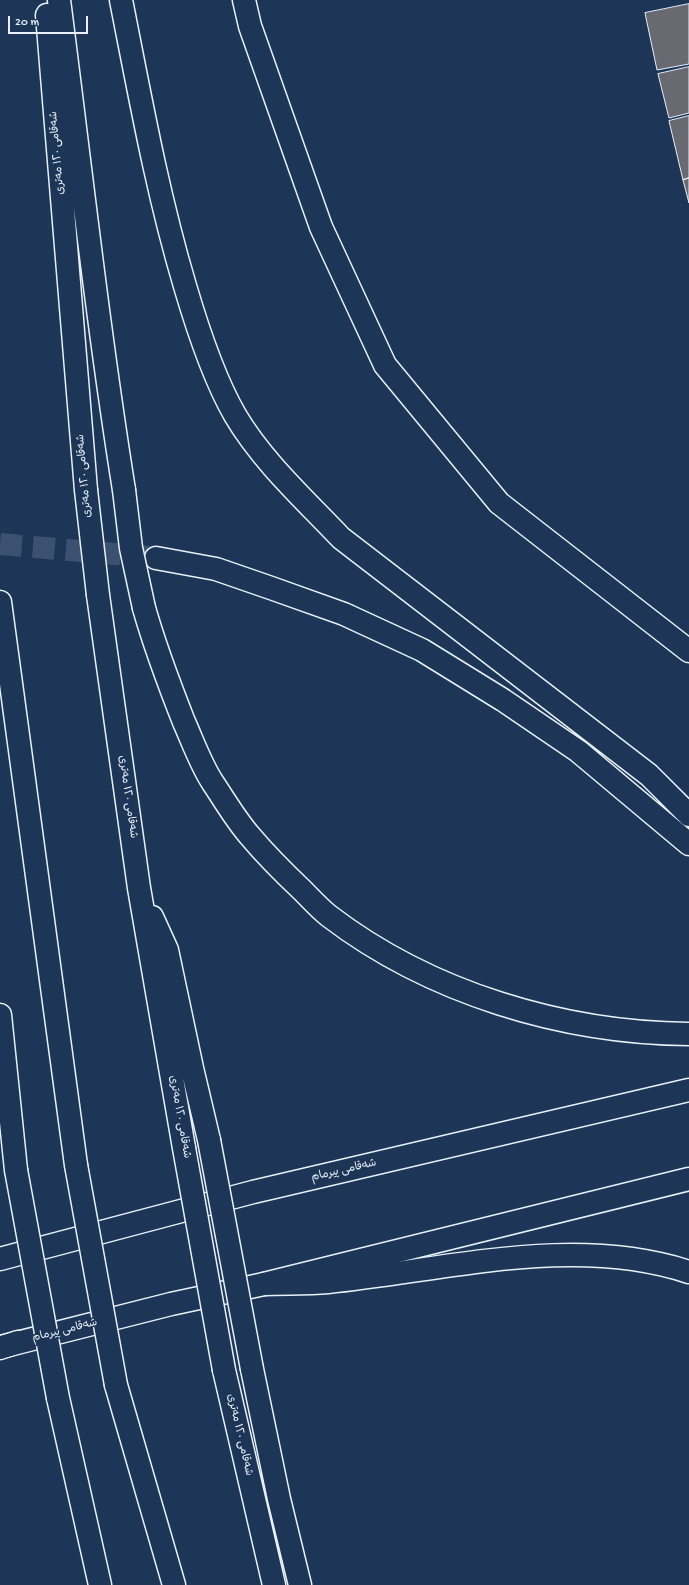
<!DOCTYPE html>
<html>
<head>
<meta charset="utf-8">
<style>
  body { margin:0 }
  #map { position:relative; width:689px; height:1585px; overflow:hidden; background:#1d3557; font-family:"Gochi Hand",sans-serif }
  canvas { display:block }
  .scale { position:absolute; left:8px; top:16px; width:80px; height:18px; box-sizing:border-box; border:2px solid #e8f1f8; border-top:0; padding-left:5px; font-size:12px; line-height:14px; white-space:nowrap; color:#e8f1f8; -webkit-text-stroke:3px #1d3557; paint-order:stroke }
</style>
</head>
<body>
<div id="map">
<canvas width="689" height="1585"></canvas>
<div class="scale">20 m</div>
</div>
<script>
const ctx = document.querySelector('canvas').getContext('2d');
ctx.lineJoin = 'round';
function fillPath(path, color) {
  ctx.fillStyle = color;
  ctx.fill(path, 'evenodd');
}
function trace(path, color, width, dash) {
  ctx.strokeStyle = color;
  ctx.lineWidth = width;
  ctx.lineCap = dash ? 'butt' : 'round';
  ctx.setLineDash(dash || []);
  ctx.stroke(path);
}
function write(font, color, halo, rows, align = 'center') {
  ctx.font = font + ' "Gochi Hand","Playpen Sans Arabic",sans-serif';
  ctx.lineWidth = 3;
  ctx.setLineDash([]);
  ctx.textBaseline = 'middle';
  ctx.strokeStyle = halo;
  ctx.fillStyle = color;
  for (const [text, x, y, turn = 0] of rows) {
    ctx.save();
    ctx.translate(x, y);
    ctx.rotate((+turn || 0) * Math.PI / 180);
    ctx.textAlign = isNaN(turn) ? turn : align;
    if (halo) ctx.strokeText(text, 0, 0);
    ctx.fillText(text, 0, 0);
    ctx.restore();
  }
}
const building = new Path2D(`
  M689 4V64L657 70 645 13Z
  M689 67V113L669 118 658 74Z
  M689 116V178L683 180 669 121Z
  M689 178V203L683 180Z`);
const motorwayTunnel = new Path2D(`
  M0 544 150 557`);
const tertiary = new Path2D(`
  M244 0 250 26 321 227 385 365 499 503 689 651`);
const trunk = new Path2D(`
  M0 1259 253 1192 689 1090
  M1 1347 171 1304 264 1284 689 1179`);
const motorway = new Path2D(`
  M59 0C80 163 98 327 124 490
  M121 0C140 96 157 192 185 286 197 327 213 377 235 415 262 461 304 499 341 538L649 775 689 815
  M47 15 86 490
  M156 558 216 569 271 588 344 614 422 650 503 700 578 751 689 844
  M98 595 139 888 184 1148
  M0 602 76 1165
  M144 608C155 647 169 684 184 722 193 742 201 765 213 783 225 801 236 820 250 836 266 855 284 873 302 890 311 899 320 909 329 916 430 993 563 1033 689 1034
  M152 917 167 950 192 1068 209 1140
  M0 1015 16 1170
  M264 1284C285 1283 307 1284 328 1282 446 1270 573 1234 689 1272
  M0 1348 18 1342
  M252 1369 279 1499 300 1585
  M224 1370 274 1585
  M116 1385 174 1585
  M58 1398 100 1585`);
const motorwayBridge = new Path2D(`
  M86 490 98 595
  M124 490 131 548 144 608
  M209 1140 252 1369
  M184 1148 224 1370
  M76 1165 116 1385
  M16 1170 58 1398`);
const streetNames = [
  ["شەقامی ١٢٠ مەتری",58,153,-95],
  ["شەقامی ١٢٠ مەتری",85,476,-95],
  ["شەقامی ١٢٠ مەتری",127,797,82],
  ["شەقامی ١٢٠ مەتری",179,1117,80],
  ["شەقامی پیرمام",344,1171,-13],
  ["شەقامی پیرمام",65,1331,-14],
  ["شەقامی ١٢٠ مەتری",239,1435,77]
];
fillPath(building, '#696972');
trace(building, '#e8f1f8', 1);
trace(motorwayTunnel, '#3b516f', 22, [22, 11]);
trace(tertiary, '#e8f1f8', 25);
trace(trunk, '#e8f1f8', 25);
trace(motorway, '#e8f1f8', 25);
trace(tertiary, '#1d3557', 22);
trace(trunk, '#1d3557', 22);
trace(motorway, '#1d3557', 22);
trace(motorwayBridge, '#e8f1f8', 25, []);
trace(motorwayBridge, '#1d3557', 22);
write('11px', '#e8f1f8', '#1d3557', streetNames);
</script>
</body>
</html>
